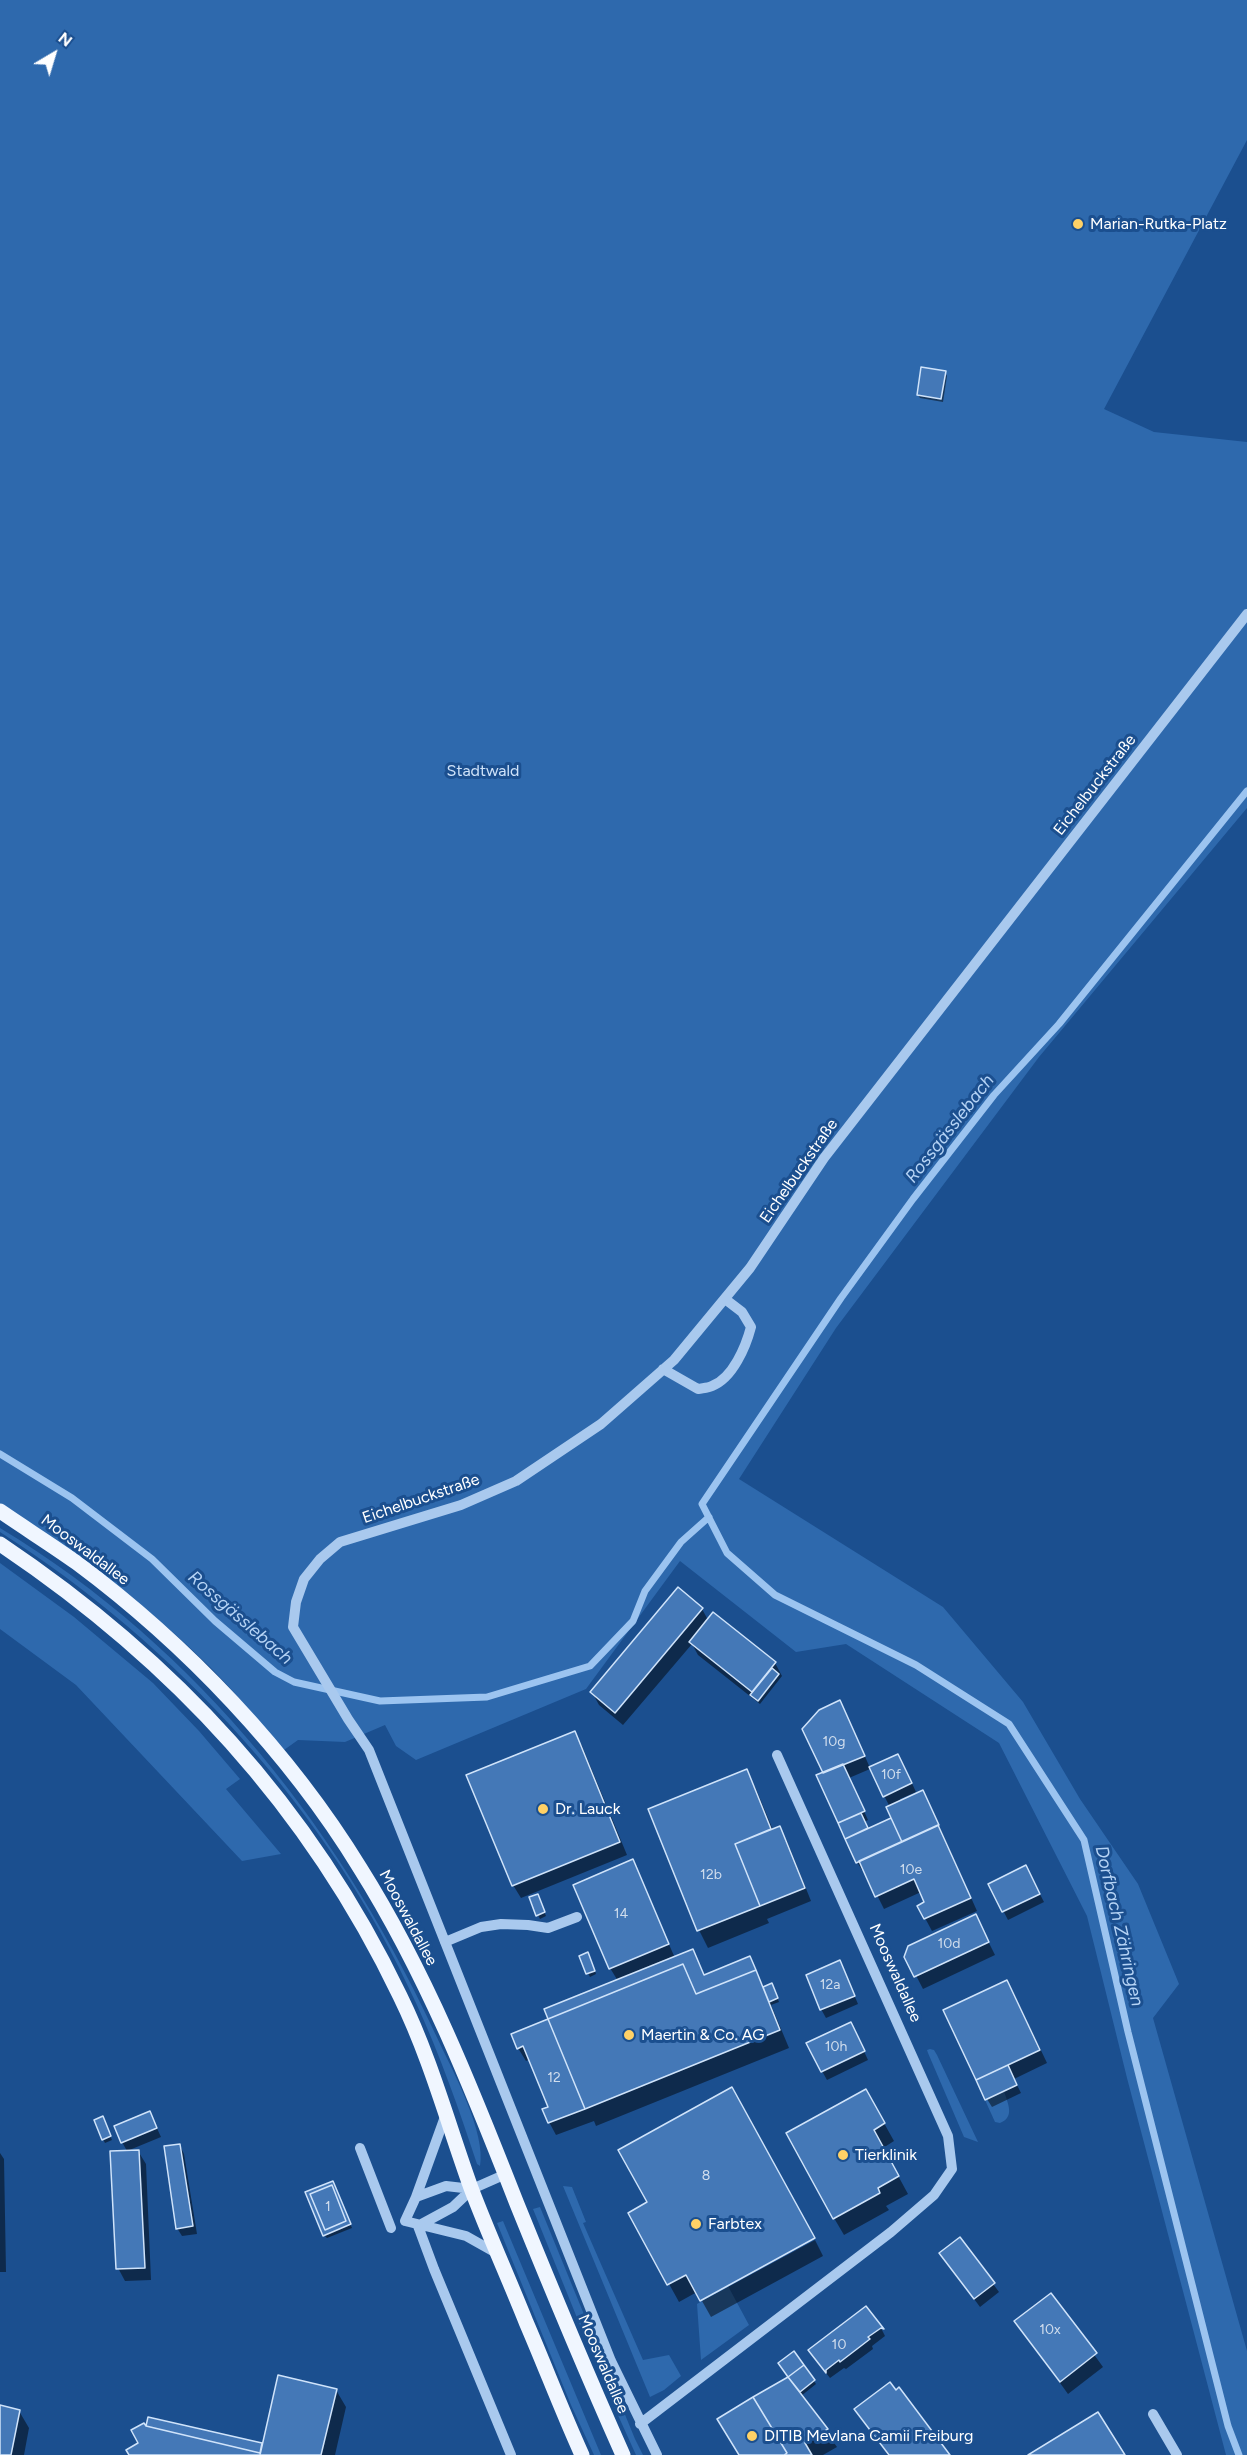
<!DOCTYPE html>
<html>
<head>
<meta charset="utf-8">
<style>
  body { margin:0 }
  #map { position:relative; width:1247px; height:2455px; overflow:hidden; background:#1b4f8f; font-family:Figtree,sans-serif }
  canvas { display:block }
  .north { position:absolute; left:24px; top:24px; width:60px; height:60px; -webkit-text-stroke:4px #1b4f8f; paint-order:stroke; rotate:38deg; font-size:16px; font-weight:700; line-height:24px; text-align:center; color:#fff }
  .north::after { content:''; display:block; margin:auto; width:21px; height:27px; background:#fff; clip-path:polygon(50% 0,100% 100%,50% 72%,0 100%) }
</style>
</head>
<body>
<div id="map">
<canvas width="1247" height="2455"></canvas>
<div class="north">N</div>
</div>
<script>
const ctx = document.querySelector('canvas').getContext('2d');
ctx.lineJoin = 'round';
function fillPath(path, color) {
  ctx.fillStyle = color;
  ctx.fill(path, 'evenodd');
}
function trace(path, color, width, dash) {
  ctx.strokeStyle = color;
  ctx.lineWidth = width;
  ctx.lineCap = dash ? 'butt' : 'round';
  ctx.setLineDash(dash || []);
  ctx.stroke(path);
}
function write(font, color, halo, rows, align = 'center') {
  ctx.font = font + ' Figtree,sans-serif';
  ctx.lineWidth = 6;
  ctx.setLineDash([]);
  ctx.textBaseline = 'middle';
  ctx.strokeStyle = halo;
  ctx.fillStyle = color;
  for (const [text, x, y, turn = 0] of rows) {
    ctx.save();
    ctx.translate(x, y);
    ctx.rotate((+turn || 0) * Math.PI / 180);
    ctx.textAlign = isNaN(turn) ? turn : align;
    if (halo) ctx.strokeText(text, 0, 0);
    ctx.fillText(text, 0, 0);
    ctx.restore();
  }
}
const green = new Path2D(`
  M0 0H1247V140L1104 409 1154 432 1247 442V808L1039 1057 836 1328 739 1479 943 1607 1023 1702 1080 1799 1138 1884 1179 1984 1153 2018 1247 2351V2455H1226L1127 2078 1087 1916 999 1743 846 1644 796 1652 680 1561 586 1689 416 1760 396 1746 385 1725 345 1742 298 1740 284 1750C259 1722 236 1693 210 1667 147 1605 75 1551 0 1504Z
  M0 1528C201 1649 345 1835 441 2046 455 2075 486 2134 480 2166L477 2164C459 2109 440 2055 416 2003 330 1812 176 1644 0 1532Z
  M0 1563 74 1617 153 1683 199 1731 240 1779 226 1789 281 1854 242 1861 76 1685 0 1629Z
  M930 2049 934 2050 937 2055 978 2142 964 2137 928 2053 927 2050Z
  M1004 2091C1008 2104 1015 2117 1000 2123L995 2122 985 2100Z
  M563 2186 572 2187 586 2222 583 2223 643 2360 669 2355 681 2376 664 2390 650 2397Z
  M540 2207 635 2439 643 2455H636L603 2382 533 2209Z
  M503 2221 601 2455H594L571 2405 497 2223Z
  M728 2286 749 2325 701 2360 697 2304Z`);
const shadow = new Path2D(`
  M945 372 947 376 943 402 920 398 918 395Z
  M678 1589 702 1609 708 1620 775 1663 782 1676 760 1704 698 1655 692 1644 623 1725 599 1705 592 1692Z
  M847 1715 870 1768 903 1764 916 1792 900 1799 901 1802 928 1801 977 1911 932 1931 925 1918 926 1903 921 1892 884 1909 864 1869 862 1870 857 1862 818 1776 825 1773ZM870 1769 890 1807 893 1819 868 1830 864 1822 868 1820 849 1778Z
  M574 1733 582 1746 627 1855 521 1898 513 1885 468 1776Z
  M746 1771 756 1789 773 1830 779 1828 787 1841 811 1901 767 1919 769 1923 708 1948 699 1930Z
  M632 1861 675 1958 706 1982 757 1975 764 1988 774 1989 779 2002 771 2005 789 2048 596 2126 594 2121 556 2135 549 2122 550 2108 530 2059 526 2061 518 2048 550 2019 618 1981 610 1968Z
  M1030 1875 1044 1902 1008 1920 990 1885Z
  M539 1899 546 1916 540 1919 538 1915Z
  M982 1929 995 1955 923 1989 906 1956Z
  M590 1957 596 1974 590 1977 588 1973Z
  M840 1962 858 2004 826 2018 821 2009Z
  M1014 1994 1047 2063 1014 2079 1021 2093 992 2107 987 2099Z
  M855 2032 868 2060 827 2080 822 2071Z
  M866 2091 894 2141 883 2148 908 2194 886 2206 889 2210 844 2235 834 2218Z
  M150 2113 161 2137 127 2151 122 2142Z
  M104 2122 112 2140 105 2143 103 2139Z
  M180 2146 184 2154 197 2234 182 2236 177 2228Z
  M138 2151 146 2164 151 2280 125 2281 118 2268Z
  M0 2153 4 2159 6 2272H0Z
  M330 2178 352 2228 327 2238 324 2235 332 2183Z
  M649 2203 697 2292 679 2302 630 2213Z
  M960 2239 999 2292 980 2307 941 2254Z
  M815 2240 823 2256 711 2317 702 2301Z
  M1051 2295 1103 2367 1068 2394 1016 2322Z
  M881 2328 885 2336 872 2346 873 2349 846 2369 844 2368 830 2378 815 2359Z
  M794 2353 816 2384 801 2396 837 2447 823 2455H740L719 2419 790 2377Z
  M336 2390 346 2407 335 2455H131L140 2443 145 2428 262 2445 263 2447Z
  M0 2407 19 2411 29 2428 24 2455H0Z
  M856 2410 948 2455H888Z`);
const stream = new Path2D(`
  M0 1454 72 1498 152 1559 215 1621 275 1672 294 1682 380 1701 487 1697 590 1666 633 1621 645 1591 681 1542 709 1517
  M1239 2455 1228 2426 1128 2032 1084 1840 1009 1724 916 1665 775 1595 727 1553 702 1504 841 1298 913 1199 994 1095 1059 1024 1247 791`);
const building = new Path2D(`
  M921 367 946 371 941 399 917 395Z
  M678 1587 703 1608 615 1713 590 1692Z
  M713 1612 776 1662 752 1692 689 1642Z
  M772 1668 779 1674 758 1701 750 1695Z
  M840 1700 865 1756 823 1773 802 1729 819 1710Z
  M575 1731 620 1842 512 1886 466 1775Z
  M898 1754 912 1783 883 1797 869 1767Z
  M843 1764 865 1811 838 1823 816 1775Z
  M747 1769 771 1829 735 1844 760 1906 697 1931 648 1809Z
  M923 1790 939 1825 902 1842 886 1807Z
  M861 1813 868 1828 845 1839 838 1823Z
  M891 1818 902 1842 856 1863 845 1839Z
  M938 1825 971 1898 924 1919 917 1906 924 1902 914 1879 875 1897 859 1861Z
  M780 1826 805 1888 760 1906 735 1844Z
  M633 1859 669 1944 609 1969 573 1885Z
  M1026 1865 1040 1894 1002 1912 988 1884Z
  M538 1894 545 1912 536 1916 529 1897Z
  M976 1914 989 1942 914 1977 904 1957 908 1946Z
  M693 1949 704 1975 750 1956 756 1970 696 1994 683 1964 548 2019 544 2009Z
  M588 1952 595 1971 586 1974 579 1956Z
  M840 1960 855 1996 820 2010 806 1975Z
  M683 1964 696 1994 756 1970 780 2030 585 2109 548 2019Z
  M1007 1980 1040 2050 976 2080 943 2010Z
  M772 1983 778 1998 769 2002 763 1987Z
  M548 2019 585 2109 548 2123 542 2109 548 2107 523 2046 517 2049 511 2034Z
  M851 2022 865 2051 821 2072 806 2043Z
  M1008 2065 1017 2085 985 2100 976 2080Z
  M732 2087 815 2238 700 2301 686 2275 667 2285 628 2213 647 2202 618 2150Z
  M866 2089 885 2123 874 2130 899 2176 878 2188 880 2193 833 2219 786 2133Z
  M150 2111 157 2128 121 2143 114 2126Z
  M103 2116 111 2136 102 2140 94 2120Z
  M180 2144 193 2226 176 2229 164 2146Z
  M139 2150 145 2268 116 2269 110 2151Z
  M333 2181 351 2224 323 2236 305 2192ZM332 2185 346 2221 325 2230 310 2194Z
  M332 2185 346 2221 325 2230 310 2194Z
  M960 2237 995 2283 974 2299 939 2253Z
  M1051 2293 1097 2353 1060 2382 1014 2321Z
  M866 2306 884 2329 881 2328 868 2337 870 2339 840 2362 839 2360 826 2370V2373L808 2350Z
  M794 2351 804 2365 788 2377 778 2363Z
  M804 2365 815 2380 800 2392 788 2377Z
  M278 2375 337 2389 321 2455H260Z
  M788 2377 828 2429 805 2443 812 2455H784L787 2453 753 2397Z
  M890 2382 896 2390 899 2387 950 2455H889L854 2409Z
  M753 2397 787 2453 784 2455H739L717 2419Z
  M0 2405 20 2410 11 2455H0Z
  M1098 2412 1125 2455H1028Z
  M148 2417 262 2443 260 2453 146 2426Z
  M144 2423 146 2426 260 2453V2455H129L126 2450 138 2443 131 2430Z`);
const minor = new Path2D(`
  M663 1369 698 1389C703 1388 708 1388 712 1386 733 1378 746 1346 751 1327L742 1312 725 1299
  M445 1942 481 1927 501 1924 528 1925 548 1928 577 1917
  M360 2148 391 2228
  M472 2189 446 2186 416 2197 405 2221 466 2236 498 2254
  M416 2197 446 2114
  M418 2226 434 2269 511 2455
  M418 2226 453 2207 472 2189 506 2174
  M1153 2414 1177 2455
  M640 2424 891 2232 934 2195 952 2169 948 2136 777 1755
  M657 2455 611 2361 369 1750 348 1719 293 1627 296 1602 304 1579 320 1559 340 1542 461 1505 516 1481 601 1424 674 1360 750 1268 824 1158 1247 614`);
const major = new Path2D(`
  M0 1511C26 1529 52 1545 77 1563 186 1644 289 1752 360 1868 426 1973 472 2089 517 2204 551 2288 586 2372 623 2455
  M0 1544C173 1660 309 1806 400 1996 430 2057 448 2124 471 2188 488 2233 508 2277 526 2322 545 2366 562 2411 582 2455`);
const markers = [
  [1078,224,6,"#ffd166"],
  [543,1809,6,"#ffd166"],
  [629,2035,6,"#ffd166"],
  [843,2155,6,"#ffd166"],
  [696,2224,6,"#ffd166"],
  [752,2436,6,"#ffd166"]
];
const numberNames = [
  ["10g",834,1742],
  ["10f",891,1775],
  ["10e",911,1870],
  ["12b",711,1875],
  ["14",621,1914],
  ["10d",949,1944],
  ["12a",830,1985],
  ["10h",836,2047],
  ["12",554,2078],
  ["8",706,2176],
  ["1",328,2207],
  ["10x",1050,2330],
  ["10",839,2345]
];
const poiNames = [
  ["Marian-Rutka-Platz",1090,224],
  ["Dr. Lauck",555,1809],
  ["Maertin & Co. AG",641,2035],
  ["Tierklinik",855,2155],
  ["Farbtex",708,2224],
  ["DITIB Mevlana Camii Freiburg",764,2436]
];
const parkNames = [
  ["Stadtwald",483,771]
];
const streetNames = [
  ["Eichelbuckstraße",1095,785,-52],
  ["Eichelbuckstraße",799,1171,-55],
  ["Eichelbuckstraße",421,1499,-19],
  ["Mooswaldallee",85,1550,37],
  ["Mooswaldallee",408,1918,62],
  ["Mooswaldallee",895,1973,66],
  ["Mooswaldallee",603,2364,67]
];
const waterNames = [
  ["Rossgässlebach",950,1129,-52],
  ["Rossgässlebach",240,1618,41],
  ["Dorfbach Zähringen",1119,1926,77]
];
fillPath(green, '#2e69ad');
fillPath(shadow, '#0007');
trace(stream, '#9cc4f0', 7);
fillPath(building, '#4478b7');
trace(building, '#cfe3fa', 1.5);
trace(minor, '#a9c9ee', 10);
trace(major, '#f0f6ff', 15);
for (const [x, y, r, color] of markers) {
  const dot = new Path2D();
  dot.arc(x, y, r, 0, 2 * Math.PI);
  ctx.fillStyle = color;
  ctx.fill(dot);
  trace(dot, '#1b4f8f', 2);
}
write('14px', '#d0dded', null, numberNames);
write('16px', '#fff', '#1b4f8f', poiNames, 'left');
write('16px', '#cfe3fa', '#1b4f8f', parkNames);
write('16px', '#fff', '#1b4f8f', streetNames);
write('italic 18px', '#b5d3f5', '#1b4f8f', waterNames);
</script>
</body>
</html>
